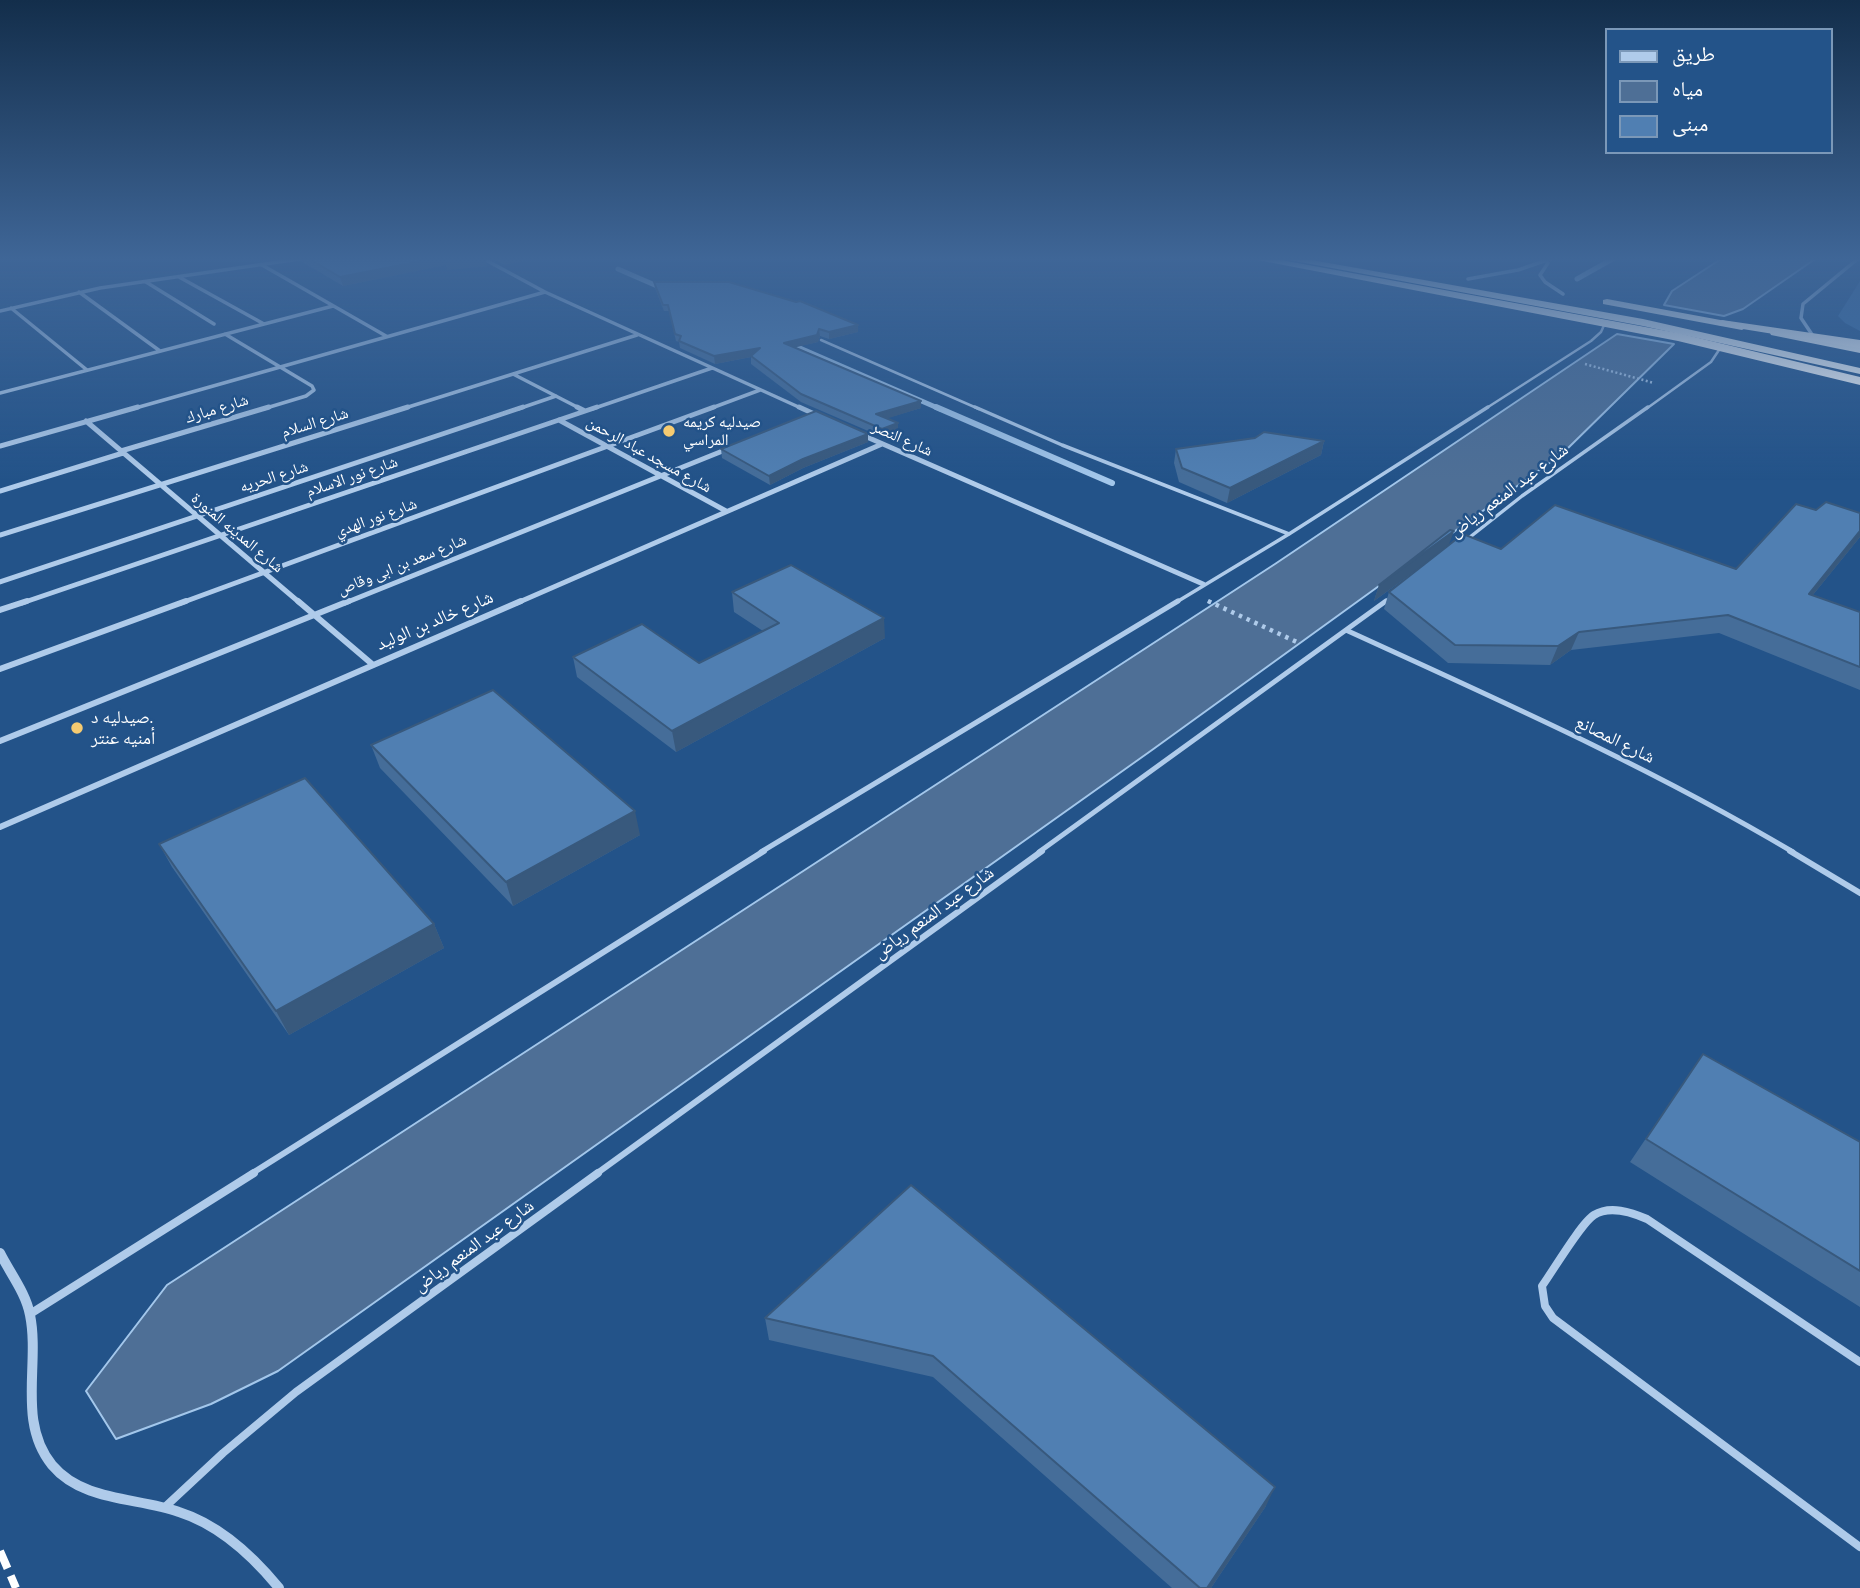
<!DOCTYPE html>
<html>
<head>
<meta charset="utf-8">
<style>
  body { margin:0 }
  #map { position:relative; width:1860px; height:1588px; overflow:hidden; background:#235389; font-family:"PT Sans Narrow","Noto Naskh Arabic",sans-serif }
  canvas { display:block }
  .legend { position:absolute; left:1605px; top:28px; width:228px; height:126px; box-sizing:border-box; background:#235389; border:2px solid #7b98b8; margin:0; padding:9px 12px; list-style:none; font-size:21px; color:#fff }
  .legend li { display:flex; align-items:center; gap:14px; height:35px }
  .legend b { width:35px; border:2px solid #7b98b8 }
</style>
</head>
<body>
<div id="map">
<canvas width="1860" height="1588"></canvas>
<ul class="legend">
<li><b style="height:9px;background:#afcbea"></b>طريق</li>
<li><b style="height:19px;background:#4e6f96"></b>مياه</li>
<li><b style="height:19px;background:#507fb2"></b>مبنى</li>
</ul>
</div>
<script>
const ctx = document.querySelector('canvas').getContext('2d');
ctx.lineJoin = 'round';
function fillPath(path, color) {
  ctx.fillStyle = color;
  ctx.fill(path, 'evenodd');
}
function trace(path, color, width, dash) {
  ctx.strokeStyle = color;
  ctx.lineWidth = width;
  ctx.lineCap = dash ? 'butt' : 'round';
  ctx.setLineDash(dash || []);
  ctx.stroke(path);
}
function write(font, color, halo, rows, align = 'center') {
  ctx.font = font + ' "PT Sans Narrow","Noto Naskh Arabic",sans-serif';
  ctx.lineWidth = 5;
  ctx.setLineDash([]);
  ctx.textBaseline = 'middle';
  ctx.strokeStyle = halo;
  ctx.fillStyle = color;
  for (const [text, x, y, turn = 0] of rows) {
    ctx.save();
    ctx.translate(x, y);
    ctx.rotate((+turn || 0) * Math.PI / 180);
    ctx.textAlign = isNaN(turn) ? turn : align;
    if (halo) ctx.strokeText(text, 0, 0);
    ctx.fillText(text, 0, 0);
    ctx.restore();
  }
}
const green = new Path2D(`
  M1860 281V331L1845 323 1838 316Z`);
const water = new Path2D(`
  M1724 257H1818L1743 309 1724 316 1664 305 1672 291Z
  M1617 334 1674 344 1563 453 1152 750 278 1371 211 1404 116 1439 86 1391 167 1285 1275 564Z`);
const streamFar1 = new Path2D(`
  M618 269 664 289
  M1577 279 1616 257
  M786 342 940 409`);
const stream = new Path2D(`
  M936 407 1112 483`);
const pathFar2 = new Path2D(`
  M1585 364 1654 383`);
const pathFar1 = new Path2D(`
  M1208 601 1212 603`);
const path = new Path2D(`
  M1208 601 1299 643`);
const serviceFar4 = new Path2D(`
  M821 340 979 409
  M1485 409 1591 341 1601 332 1605 323
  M1646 409 1711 362 1721 347`);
const serviceFar3 = new Path2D(`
  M975 407 1062 445 1289 534
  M1465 541 1522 496 1648 407
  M1175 603 1289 534 1488 407
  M1384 603 1390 598`);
const serviceFar2 = new Path2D(`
  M1348 631C1499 700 1650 767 1793 852
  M761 852 1178 601
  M1039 852 1386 601`);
const serviceFar1 = new Path2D(`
  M1790 851 1860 893
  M251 1174 764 851
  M596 1174 1042 851`);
const service = new Path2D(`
  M30 1314 254 1173
  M1860 1362 1647 1219C1631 1212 1610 1205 1594 1215 1581 1223 1553 1271 1542 1286L1545 1306 1553 1318 1860 1547
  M165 1507 223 1453 296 1392 598 1173`);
const minorFar3 = new Path2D(`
  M480 257 545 292 803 409
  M1548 263 1540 275 1545 282 1563 294
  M262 265 386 336
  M179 277 264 324
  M1468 279 1518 270 1556 257
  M146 282 214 324
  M79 292 160 351
  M11 308 87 370
  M0 311 100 288 313 257
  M225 334 312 386 314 390 306 396 263 409
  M1813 336 1801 318 1803 304 1860 257
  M513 374 581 409
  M0 393 333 306
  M132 409 545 292
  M402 409 637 335
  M518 409 556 396
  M592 409 712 368
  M709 409 760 390`);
const minorFar2 = new Path2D(`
  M577 407 585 411
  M799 407 821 417
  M559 420 726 511
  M86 421 300 603
  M860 434 1203 584
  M0 446 138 407
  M121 451 269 407
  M0 491 123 453
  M0 535 408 407
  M0 582 523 407
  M22 603 597 407
  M181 603 714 407
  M345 603 730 448
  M517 603 882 444`);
const minorFar1 = new Path2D(`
  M298 601 372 664
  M0 610 27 601
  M0 669 186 601
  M0 741 349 601
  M0 827 521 601`);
const minor = new Path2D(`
  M0 1253C10 1273 26 1293 30 1315 40 1364 17 1422 52 1465 83 1502 137 1497 179 1512 220 1525 252 1555 279 1588`);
const trunk = new Path2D(`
  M1273 257H1295L1643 319 1860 368V374L1643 326Z
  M1607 299 1742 324 1747 327 1742 330 1603 304V300Z
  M1775 330 1860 347V353L1771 335 1770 333Z`);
const motorway = new Path2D(`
  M1242 257H1265L1678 333 1860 377V385L1678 341Z
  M1722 320 1860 340V348L1718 325 1716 323Z`);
const rail = new Path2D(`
  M0 1551 16 1588`);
const wall = new Path2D(`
  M302 257H484L487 266 447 270 446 265 343 286 304 263Z
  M488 257H539L505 265Z
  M654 282 858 332 829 339 820 336 818 342 795 347 921 401V408L887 418 898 430 882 437 801 402 751 364V357L715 364 680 348 679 342 676 341 669 311H664L655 288Z
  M1324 441 1321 455 1227 503 1179 482 1174 463 1176 449Z
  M868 442 803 468 770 485 722 458 721 449Z
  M1816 510 1860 513V537L1812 596 1860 612V690L1719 633 1571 650 1550 665 1448 663 1384 609 1389 592 1406 578 1374 601 1379 585 1449 545 1736 569Z
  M732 592 885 638 676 752 577 677 573 657 699 663 763 631 734 612Z
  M371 745 640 835 513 906 380 768Z
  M159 844 434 924 444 948 289 1035 172 867Z
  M1703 1054 1860 1142V1307L1630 1162Z
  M911 1185 1266 1506 1211 1588H1172L933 1377 769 1340 765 1318Z`);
const shadedWall = new Path2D(`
  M442 257 485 258 487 266 447 270 446 265 343 286 340 277Z
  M504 257H539L505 265 503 258Z
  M858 325V332L829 339V332Z
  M819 329 820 336 818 342 784 350V343Z
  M760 348 761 355 715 364 714 356Z
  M921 401V408L876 422V414Z
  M898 423V430L882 437V429Z
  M868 434V442L803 468 770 485 769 476 803 459Z
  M1324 441 1321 455 1227 503 1230 488Z
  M1454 531 1448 547 1374 601 1379 585Z
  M1860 531V537L1799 612 1809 594Z
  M884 618 885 638 676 752 672 731Z
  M1579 632 1571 650 1550 665 1558 646Z
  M635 811 640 835 513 906 506 882Z
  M434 924 444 948 289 1035 276 1011Z
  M1275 1487 1266 1506 1211 1588H1207Z`);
const building = new Path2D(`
  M306 257H442L340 277Z
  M449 257H484L485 258 445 262Z
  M654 282H729L796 302 800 301 858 325 829 332 819 329 817 335 784 343 921 401 876 414 898 423 882 429 801 394 751 356 760 348 714 356 679 341 681 336 675 334 668 305H663Z
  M816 411 868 434 803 459 769 476 721 449Z
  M1264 432 1324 441 1230 488 1182 468 1176 449 1255 438Z
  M1826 502 1860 513V531L1809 594 1860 612V667L1728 615 1579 632 1558 646 1455 645 1389 592 1463 534 1501 549 1555 505 1736 569 1796 504 1816 510Z
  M1450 530 1454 531 1379 585Z
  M791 565 884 618 672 731 573 657 642 624 699 663 779 623 732 592Z
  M493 690 635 811 506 882 371 745Z
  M305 778 434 924 276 1011 159 844Z
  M1703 1054 1860 1142V1271L1646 1139Z
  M911 1185 1275 1487 1207 1588H1200L933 1356 765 1318Z`);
const markers = [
  [669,431,7,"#f6cb71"],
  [77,728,7,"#f6cb71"]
];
const farStreetnames = [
  ["شارع مبارك",217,409,-17],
  ["شارع السلام",315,423,-17],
  ["شارع النصر",902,439,24],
  ["شارع مسجد عباد الرحمن",649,455,29],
  ["شارع الحريه",274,477,-18],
  ["شارع نور الاسلام",352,477,-19],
  ["شارع نور الهدي",376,518,-20],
  ["شارع المدينه المنورة",237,533,40],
  ["شارع سعد بن ابى وقاص",402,565,-22]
];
const farPoinames = [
  ["صيدليه كريمه",683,422],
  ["المراسي",683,440]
];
const streetNames = [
  ["شارع عبد المنعم رياض",1509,491,-37],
  ["شارع خالد بن الوليد",435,621,-23],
  ["شارع المصانع",1615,740,26],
  ["شارع عبد المنعم رياض",934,913,-36],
  ["شارع عبد المنعم رياض",474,1246,-36]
];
const poiNames = [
  ["صيدليه د.",91,718],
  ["أمنيه عنتر",91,739]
];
fillPath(green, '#376da6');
fillPath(water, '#4e6f96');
trace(water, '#a3c7eb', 2);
trace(streamFar1, '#a3c7eb', 5);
trace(stream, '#a3c7eb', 6);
trace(pathFar2, '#afcbea', 2.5, [2, 2.5]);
trace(pathFar1, '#afcbea', 3.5, [2.5, 3.5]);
trace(path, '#afcbea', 4.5, [3.5, 5]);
trace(serviceFar4, '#afcbea', 2.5);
trace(serviceFar3, '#afcbea', 3.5);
trace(serviceFar2, '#afcbea', 5);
trace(serviceFar1, '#afcbea', 6);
trace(service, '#afcbea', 8);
trace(minorFar3, '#afcbea', 3.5);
trace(minorFar2, '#afcbea', 5);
trace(minorFar1, '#afcbea', 6);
trace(minor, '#afcbea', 10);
fillPath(trunk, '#f9fcfe');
fillPath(motorway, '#fff');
trace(rail, '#fff', 8, [19, 8]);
fillPath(wall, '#456d99');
fillPath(shadedWall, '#38597d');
fillPath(building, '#507fb2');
trace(building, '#38597d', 2);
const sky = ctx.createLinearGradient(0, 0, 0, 480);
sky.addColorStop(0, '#132e4b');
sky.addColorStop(0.54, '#3f6697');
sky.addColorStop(1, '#3f669700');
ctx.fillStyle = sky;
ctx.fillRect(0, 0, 1860, 480);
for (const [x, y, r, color] of markers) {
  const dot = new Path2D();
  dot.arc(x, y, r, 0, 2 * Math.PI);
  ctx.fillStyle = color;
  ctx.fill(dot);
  trace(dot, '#235389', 2.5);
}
write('16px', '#fff', '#235389', farStreetnames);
write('16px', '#fff', '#235389', farPoinames, 'left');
write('18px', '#fff', '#235389', streetNames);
write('18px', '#fff', '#235389', poiNames, 'left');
</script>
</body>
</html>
